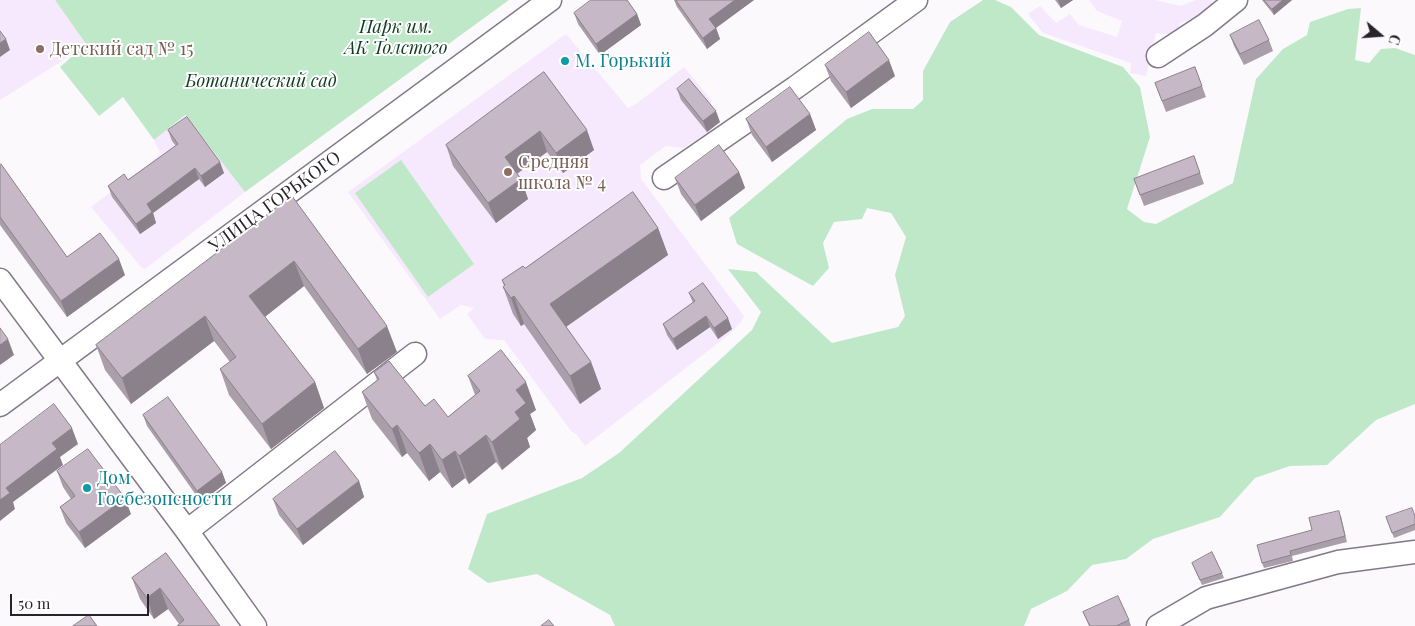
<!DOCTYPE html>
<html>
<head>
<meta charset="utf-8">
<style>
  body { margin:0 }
  #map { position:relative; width:1415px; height:626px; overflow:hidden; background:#fcf9fd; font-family:"Playfair Display",serif }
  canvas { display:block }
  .north { position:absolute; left:1355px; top:10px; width:50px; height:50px; -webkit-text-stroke:4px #fff; paint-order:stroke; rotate:108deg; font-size:14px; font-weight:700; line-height:20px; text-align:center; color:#28232a }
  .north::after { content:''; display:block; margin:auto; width:18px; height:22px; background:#28232a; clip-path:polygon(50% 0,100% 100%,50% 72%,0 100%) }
  .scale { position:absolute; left:10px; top:594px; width:139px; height:22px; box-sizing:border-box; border:2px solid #28232a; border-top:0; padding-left:6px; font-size:15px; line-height:18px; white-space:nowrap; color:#28232a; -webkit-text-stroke:4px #fff; paint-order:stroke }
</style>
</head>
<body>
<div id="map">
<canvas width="1415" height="626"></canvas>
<div class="north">С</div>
<div class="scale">50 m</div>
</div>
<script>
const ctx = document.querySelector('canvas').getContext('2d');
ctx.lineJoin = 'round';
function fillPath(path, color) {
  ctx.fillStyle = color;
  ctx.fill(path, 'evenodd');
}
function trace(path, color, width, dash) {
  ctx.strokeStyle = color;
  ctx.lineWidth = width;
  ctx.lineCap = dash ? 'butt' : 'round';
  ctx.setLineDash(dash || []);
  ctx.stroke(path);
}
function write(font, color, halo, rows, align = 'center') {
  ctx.font = font + ' "Playfair Display",serif';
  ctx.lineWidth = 4;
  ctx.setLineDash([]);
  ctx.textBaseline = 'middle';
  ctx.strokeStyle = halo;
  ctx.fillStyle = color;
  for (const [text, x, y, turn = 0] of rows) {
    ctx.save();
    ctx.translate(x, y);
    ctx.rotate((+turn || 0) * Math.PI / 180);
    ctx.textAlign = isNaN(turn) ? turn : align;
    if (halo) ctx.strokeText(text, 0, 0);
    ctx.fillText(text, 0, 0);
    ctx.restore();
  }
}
const built = new Path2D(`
  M0 0H55L86 44 71 55 70 54 62 61 0 100Z
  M1089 0H1155L1181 6 1195 0H1211L1214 10 1180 23 1177 35 1156 33 1146 76 1130 73 1131 63 1043 33 1028 14 1040 6 1056 23 1070 14 1079 25 1117 37 1122 21 1097 11Z
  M566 34 628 108 636 104 684 67 712 101 707 105 720 122 707 133 683 148 666 146 640 165 641 179 744 316 741 322 731 333 585 446 577 435 571 431 504 340 485 339 467 314 474 308 461 305 440 319 348 192Z
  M185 115 245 192 145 269 141 267 91 207 161 154 154 140Z`);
const green = new Path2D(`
  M55 0H509L245 192 185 115 154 140 123 97 99 116 60 67 86 44Z
  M983 0H995L1011 7 1039 35 1123 67 1140 87 1150 137 1127 209 1144 222 1156 224 1233 183 1256 79 1283 49 1307 35 1310 22 1348 9 1361 8 1355 60 1369 63 1381 49 1395 48 1415 55V404L1376 420 1327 465 1290 466 1255 478 1220 517 1153 539 1126 559 1092 565 1067 591 1031 609 1024 626H615L610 615 537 574 488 583 468 569 487 514 582 478 619 453 752 330 761 312 728 269 756 272 832 343 898 327 905 316 895 275 906 237 891 213 867 208 862 219 834 222 823 243 829 268 813 286 737 244 729 218 847 119 872 109H913L923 100V71L950 22Z
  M401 160 474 264 428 297 355 193Z`);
const minor = new Path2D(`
  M1158 56 1205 25 1236 0
  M664 178 796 87 916 0
  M0 280 187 531 255 626
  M0 405 550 0
  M187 531 415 354
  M1158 626 1206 598 1338 562 1415 552`);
const wall = new Path2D(`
  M674 0H754L716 28 720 39 707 49 677 7Z
  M1055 0H1073L1061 8Z
  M1262 0H1292L1274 15Z
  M574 13 637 14 641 25 600 55 578 24Z
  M1230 35 1269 40 1273 51 1244 65 1234 46Z
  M825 65 895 76 851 108 831 81Z
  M1195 67 1206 97 1166 112 1155 83Z
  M544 72 594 150 563 173 547 152 517 174 521 179 528 199 496 223 453 166 446 145Z
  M677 89 720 122 707 132 681 100Z
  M810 114 816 130 772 162 752 135 746 119Z
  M168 130 224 173 205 187 199 179 153 213 156 223 140 234 112 197 108 186 128 180 176 146 172 141Z
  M1194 156 1204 184 1144 206 1134 179Z
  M0 165 67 257 125 275 67 317 0 225Z
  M739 172 745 188 701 221 681 194 675 178Z
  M292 196 397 352 367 374 304 286 265 317 315 382 324 408 271 449 229 395 220 369 230 362 214 341 131 404 105 370 96 345Z
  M658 228 668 255 566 327 591 362 601 389 580 404 524 324 521 326 513 314 503 287 504 286 502 280 525 268Z
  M689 293 732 329 718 339 710 327 677 350 667 335 663 324 693 303Z
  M374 372 425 406 448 417 475 395 468 376 536 410 530 414 536 430 527 438 530 447 502 470 496 462 469 484 465 478 452 488 440 472 429 481 407 453 402 457 372 419 362 392 377 380Z
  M143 415 222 472 226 483 201 502 147 426Z
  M57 471 131 514 85 548 66 523 60 507 71 499 63 487Z
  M359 481 364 497 303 545 279 515 273 499Z
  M1341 516 1347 542 1292 556 1293 561 1264 568 1262 563 1312 530Z
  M1415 516V530L1394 538 1386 517Z
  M166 553 220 626 179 624 168 609 154 619 140 599 132 578Z
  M1192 563 1222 573 1224 578 1202 585Z
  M1083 612 1129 620 1131 626H1089Z`);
const shadedWall = new Path2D(`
  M735 0H754L713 30 709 19Z
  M1058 0H1073L1061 8Z
  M1283 0H1292L1274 15 1272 9Z
  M637 14 641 25 600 55 596 44Z
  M716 28 720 39 707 49 703 38Z
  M6 39 10 50 0 57V43Z
  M889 60 895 76 851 108 846 92Z
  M716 111 720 122 707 132 703 121Z
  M810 114 816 130 772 162 766 147Z
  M587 130 594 150 563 173 556 153Z
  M540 131 547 152 512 177 505 157Z
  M220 162 224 173 205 187 201 176Z
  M195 168 199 179 153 213 156 223 140 234 136 224 147 204Z
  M739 172 745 188 701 221 695 205Z
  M521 179 528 199 496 223 488 203Z
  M658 228 668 255 560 331 550 304Z
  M119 259 125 275 67 317 61 301Z
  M294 261 304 286 258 322 249 296Z
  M514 296 524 324 521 326 511 298Z
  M205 316 214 341 131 404 122 378Z
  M706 316 710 327 677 350 673 339Z
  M728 318 732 329 718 339 714 328Z
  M387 326 397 352 367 374 358 349Z
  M8 339 14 355 0 365V345Z
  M591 362 601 389 580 404 570 376Z
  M315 382 324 408 271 449 262 424Z
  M526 382 536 410 530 414 536 430 527 438 530 447 502 470 492 442 515 412 516 390Z
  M397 425 407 453 402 457 392 429Z
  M72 428 78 444 60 457 63 465 13 502 15 509 0 521V500L6 488 52 443Z
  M486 435 496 462 469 484 459 456Z
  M430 444 440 472 429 481 419 453Z
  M455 451 465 478 452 488 442 460Z
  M222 472 226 483 201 502 197 491Z
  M359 481 364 497 303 545 297 529Z
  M125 498 131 514 85 548 79 532Z
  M160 588 168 609 154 619 147 598Z`);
const building = new Path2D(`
  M591 0H627L637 14 596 44 574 13Z
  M676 0H735L709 19 716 28 703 38Z
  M1264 0H1283L1272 9Z
  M1259 20 1269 40 1240 54 1230 35Z
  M0 31 6 39 0 43Z
  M869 32 889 60 846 92 825 65Z
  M1195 67 1202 86 1162 101 1155 83Z
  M544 72 587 130 556 153 540 131 505 157 521 179 488 203 446 145Z
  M689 79 716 111 703 121 677 89Z
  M790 87 810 114 766 147 746 119Z
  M187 117 220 162 201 176 195 168 147 204 152 212 136 224 108 186 124 174 128 180 178 144 168 130Z
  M719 145 739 172 695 205 675 178Z
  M1194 156 1200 173 1140 195 1134 179Z
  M1 164 67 257 100 233 119 259 61 301 0 217V165Z
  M633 192 658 228 550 304 591 362 570 376 514 296 511 298 503 287 505 285 502 280 523 266 525 268Z
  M292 196 387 326 358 349 294 261 249 296 315 382 262 424 220 369 236 357 205 316 122 378 96 345Z
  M703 283 728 318 714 328 706 316 673 339 663 324 695 301 689 293Z
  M0 328 8 339 0 345Z
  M501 350 526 382 516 390 526 403 515 412 520 419 492 442 486 435 459 456 455 451 442 460 430 444 419 453 397 425 392 429 362 392 379 379 374 372 389 361 425 406 434 399 448 417 480 391 468 376Z
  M168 397 222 472 197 491 143 415Z
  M54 404 72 428 52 443 57 449 6 488 10 493 0 500V445Z
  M88 449 125 498 79 532 60 507 75 496 57 471Z
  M335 451 359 481 297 529 273 499Z
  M1412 508 1415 516V524L1392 533 1386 517Z
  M1339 511 1345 536 1290 551 1291 555 1262 563 1257 545 1312 530 1309 518Z
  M1212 552 1222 573 1200 580 1192 563Z
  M166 553 220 626H177L184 620 160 588 147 598 132 578Z
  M1118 596 1129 620 1116 626H1090L1083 612Z
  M89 615 97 626H73Z
  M549 620 554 626H541Z`);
const markers = [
  [40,49,5,"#8d6e63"],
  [565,61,5,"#0f9aa8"],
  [508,172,5,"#8d6e63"],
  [87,488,5,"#0f9aa8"]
];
const parkNames = [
  ["Парк им.",396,27],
  ["АК Толстого",396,48],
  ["Ботанический сад",261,81]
];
const educationNames = [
  ["Детский сад № 15",50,49],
  ["Средняя",518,162],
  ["школа № 4",518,183]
];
const cultureNames = [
  ["М. Горький",575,61],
  ["Дом",97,478],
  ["Госбезопсности",97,499]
];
const streetNames = [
  ["УЛИЦА ГОРЬКОГО",275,202,-36]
];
fillPath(built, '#f6e8fd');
fillPath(green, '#bfe8c9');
trace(minor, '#837889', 25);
trace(minor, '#fff', 22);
fillPath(wall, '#ab9eab');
fillPath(shadedWall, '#8b818b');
fillPath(building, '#c7b8c7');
trace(building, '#8b818b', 1);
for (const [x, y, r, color] of markers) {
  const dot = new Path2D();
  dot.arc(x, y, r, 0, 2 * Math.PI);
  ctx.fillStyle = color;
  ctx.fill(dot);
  trace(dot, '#fff', 2);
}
write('italic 18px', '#0f3c20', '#fff', parkNames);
write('18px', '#785e54', '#fff', educationNames, 'left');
write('18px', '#0d838f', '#fff', cultureNames, 'left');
write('18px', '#28232a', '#fff', streetNames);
</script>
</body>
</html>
